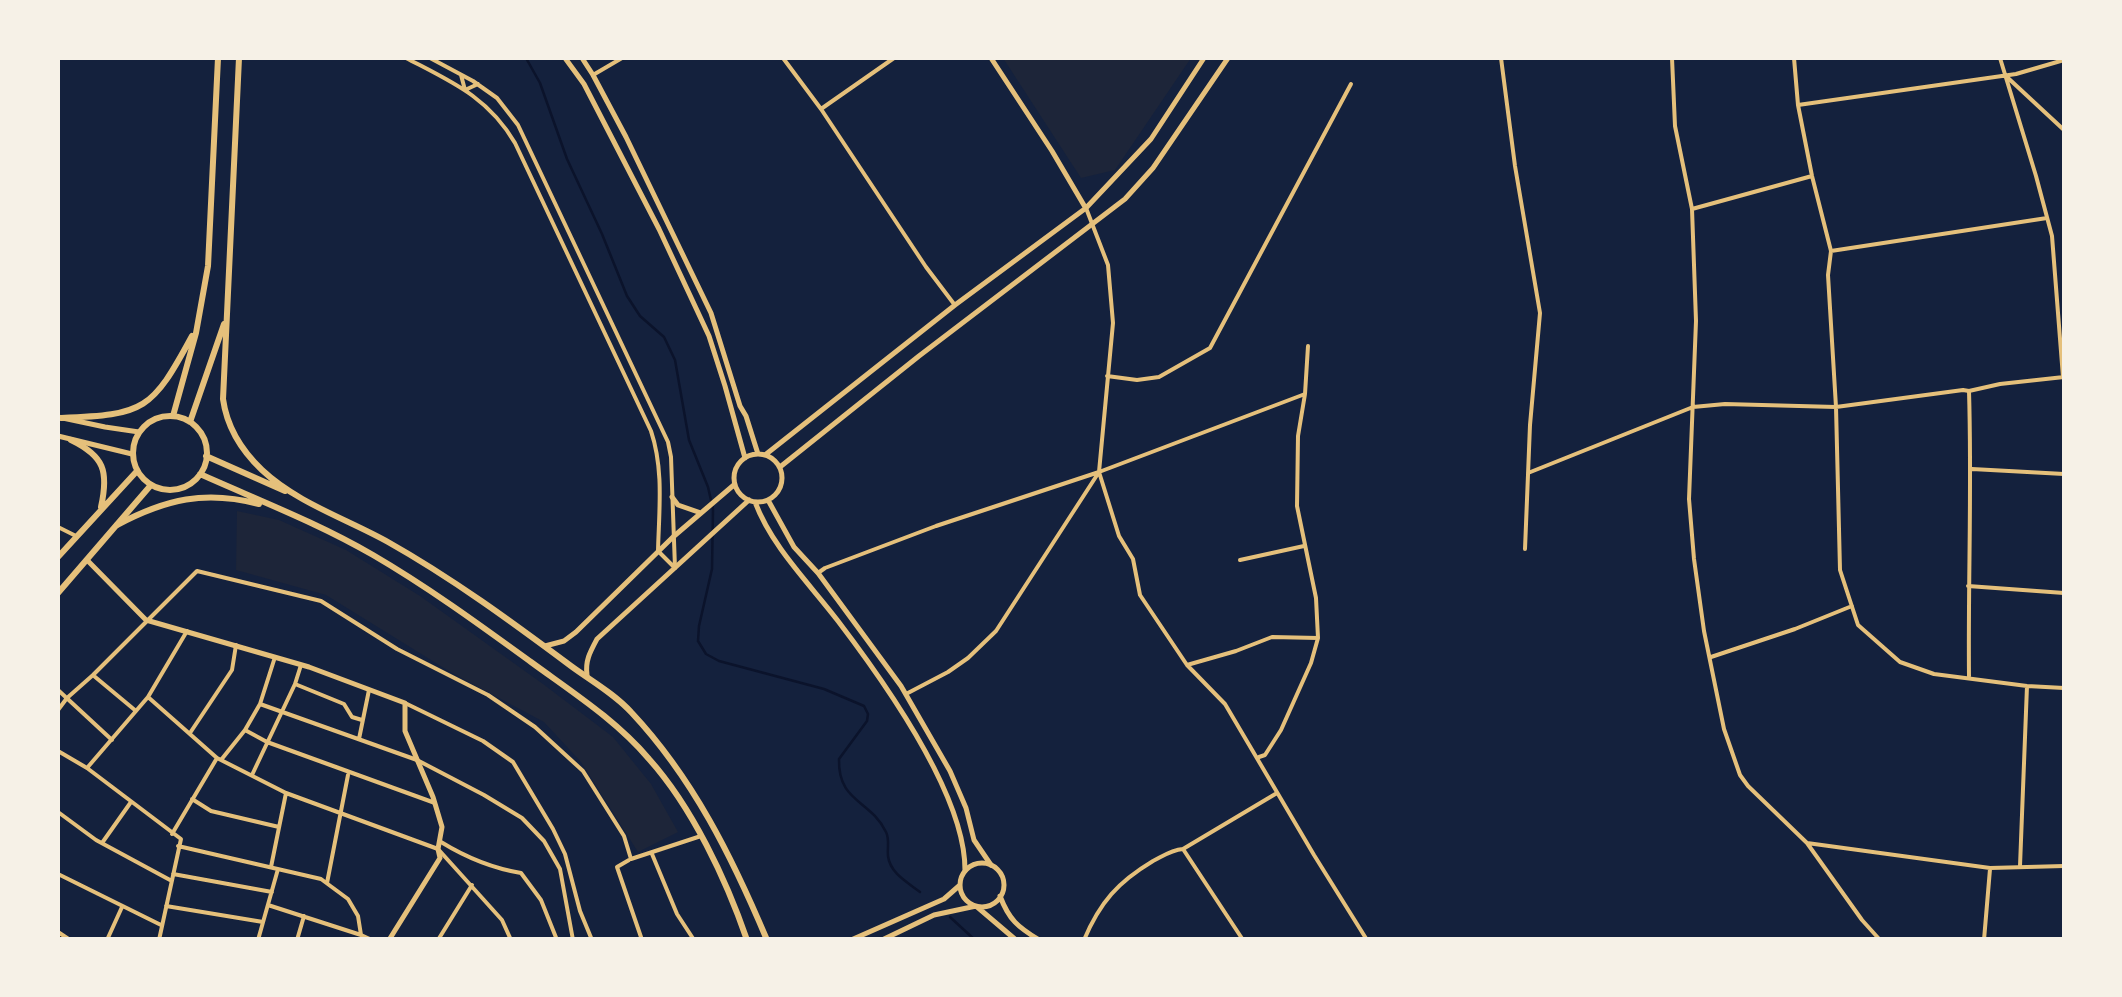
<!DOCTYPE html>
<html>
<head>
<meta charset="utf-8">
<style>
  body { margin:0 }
  #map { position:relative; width:2122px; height:997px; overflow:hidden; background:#14213d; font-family:"Varela Round",sans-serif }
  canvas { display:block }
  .frame { position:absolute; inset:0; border:60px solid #f6f1e7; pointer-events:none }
</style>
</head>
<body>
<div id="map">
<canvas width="2122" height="997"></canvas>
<div class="frame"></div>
</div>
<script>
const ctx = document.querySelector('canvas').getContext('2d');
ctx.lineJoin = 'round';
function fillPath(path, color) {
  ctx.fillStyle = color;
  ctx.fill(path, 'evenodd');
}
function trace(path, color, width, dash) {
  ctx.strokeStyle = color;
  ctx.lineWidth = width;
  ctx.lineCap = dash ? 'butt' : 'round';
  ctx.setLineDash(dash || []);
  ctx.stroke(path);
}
const green = new Path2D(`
  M1003 58H1191L1115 170 1081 178Z
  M237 511 279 520 346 550 420 596 543 684 613 737 651 784 678 832 638 852 581 762 544 722 452 673 326 595 236 570Z`);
const stream = new Path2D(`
  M526 58 540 83 567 159 602 234 627 296 640 316 664 337 675 360 689 440 708 487 713 509 712 569 699 626 698 641 706 654 719 661 824 689 864 706 868 714 867 721 839 759C838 803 870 799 886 832 890 840 887 847 888 856 890 873 907 882 920 892
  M950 917 975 940`);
const minor = new Path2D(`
  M406 58C452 82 488 97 515 143L651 431C664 470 659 510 658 551L675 568
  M430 58 473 81 497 98 518 125 668 442 671 457 675 568
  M783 58 821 109 926 267 954 304
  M1501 58 1515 166 1540 313 1530 425 1525 549
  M1672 58 1675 126 1692 209 1696 321 1689 499 1694 559 1704 631 1724 729 1740 775 1748 786 1807 843 1862 920 1880 940
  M1794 58 1798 105 1812 176 1831 251 1828 275 1836 407 1840 570 1858 625 1900 662 1934 674 2027 686 2064 688
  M2000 58 2036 176 2052 236 2063 377
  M461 75 465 90 478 84
  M593 75 622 58
  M2008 78 2064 130
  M1798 105 2016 74 2064 60
  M821 109 894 58
  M1692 209 1812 176
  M1831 251 2047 218
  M1107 376 1137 380 1159 377 1210 348 1351 84
  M1972 469 2064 474
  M1099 472 1119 536 1133 559 1140 595 1187 665 1225 704 1314 855 1367 940
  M1528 473 1693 407 1725 404 1836 407 1963 390 1969 391 2000 384 2064 377
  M58 527 76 536
  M1240 560 1304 546
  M818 573 825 568 936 526 1099 472 1305 394
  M1968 586 2064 593
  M1711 657 1795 629 1852 606
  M1187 665 1236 651 1272 637 1318 638
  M94 676 136 711
  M1969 676C1968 581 1972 487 1969 391
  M295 684 344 704 352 717 362 720
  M58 690 112 740
  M906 694 948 672 968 658 996 631 1099 472 1113 323 1108 265 1086 208
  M148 697 217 758 286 793 438 849 502 920 511 940
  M405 703 483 741 513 762 553 829 565 854 580 911 592 940
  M260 704 417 760 484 795 522 818 544 841 560 869 573 940
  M58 710 67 698 93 675 197 571 321 601 397 649 488 695 535 727 583 771 624 836 631 859 701 836
  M245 730 267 742 435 803
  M190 733 232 670 236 645
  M359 739 369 690
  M58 751 87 768 181 839 159 940
  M1259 757 1265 755 1281 730 1311 663 1318 638 1316 598 1297 506 1298 436 1305 394 1308 346
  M221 760 245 730 260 704 275 657
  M87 768 148 697 187 631
  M252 775 295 684 301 665
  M192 799 211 811 279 827
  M58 812 96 840 170 880
  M172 834 217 758
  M441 842C467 858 491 868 521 873L541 900 557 940
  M102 843 131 802
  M1807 843 1990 868 2064 866
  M178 846 321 879 348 899 358 916 361 935 372 940
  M1183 849 1277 793
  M652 854 677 914 694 940
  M629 860 617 867 642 940
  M2020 866 2027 686
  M271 867 286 793
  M58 874 161 925
  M173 874 272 892
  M327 883 348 775
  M268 905 361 935
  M166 906 263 922
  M58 932 70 940
  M107 940 122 907
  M258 940 278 869
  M297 940 304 916
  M438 940 472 885
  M1084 940C1100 902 1118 882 1153 861 1163 856 1171 850 1183 849L1243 940
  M1984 940 1990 869`);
const tertiary = new Path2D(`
  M565 58 584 84 659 229 709 336 725 386 745 458
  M582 58 593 75 626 137 711 313 740 406 746 416 758 454
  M991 58 1052 151 1085 207
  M734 478a24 24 0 1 1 48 0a24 24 0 1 1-48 0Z
  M765 455 955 305 1086 208 1151 139 1204 58
  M780 467 919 356 1125 199 1153 168 1228 58
  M672 497 678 505 701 513
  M768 500 794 547 818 573 901 686 950 771 966 808 974 840 991 865
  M755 502C772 547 809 583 838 621 883 680 966 796 965 871
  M87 560 146 620 309 667 405 703V731L433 797 442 827 438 849 440 858 389 940
  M545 646 564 641 576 632 673 537 735 484
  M587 675C585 661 590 652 597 639L749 500`);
const secondary = new Path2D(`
  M58 417 105 427 139 432
  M58 436 132 454
  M960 885a22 22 0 1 1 44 0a22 22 0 1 1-44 0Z
  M1000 896C1009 920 1018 927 1039 940
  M851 940 944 899 960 885
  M882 940 934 915 976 906 1016 940`);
const primary = new Path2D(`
  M71 440C104 456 109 471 101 507
  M58 557 137 471
  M58 593 151 485`);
const trunk = new Path2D(`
  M239 58 223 399C227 428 241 450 262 470 297 503 347 519 388 542 452 578 512 622 571 666 590 680 615 694 631 712 693 778 732 857 767 940
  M133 453a37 37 0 1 1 74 0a37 37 0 1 1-74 0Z
  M173 416 196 333 208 266 218 58
  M61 418C145 415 152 410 192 336
  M190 422 224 324
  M206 456 285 491
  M200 474C258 500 318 523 373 555 428 587 480 625 531 662 572 692 616 720 649 759 692 807 726 879 747 940
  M117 525C166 499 205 490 259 504`);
fillPath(green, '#1d2539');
trace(stream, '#0b132b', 2.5);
trace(minor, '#e5c07b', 4);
trace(tertiary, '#e5c07b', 5);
trace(secondary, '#e5c07b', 5);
trace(primary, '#e5c07b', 6);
trace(trunk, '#e5c07b', 6);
</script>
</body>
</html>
